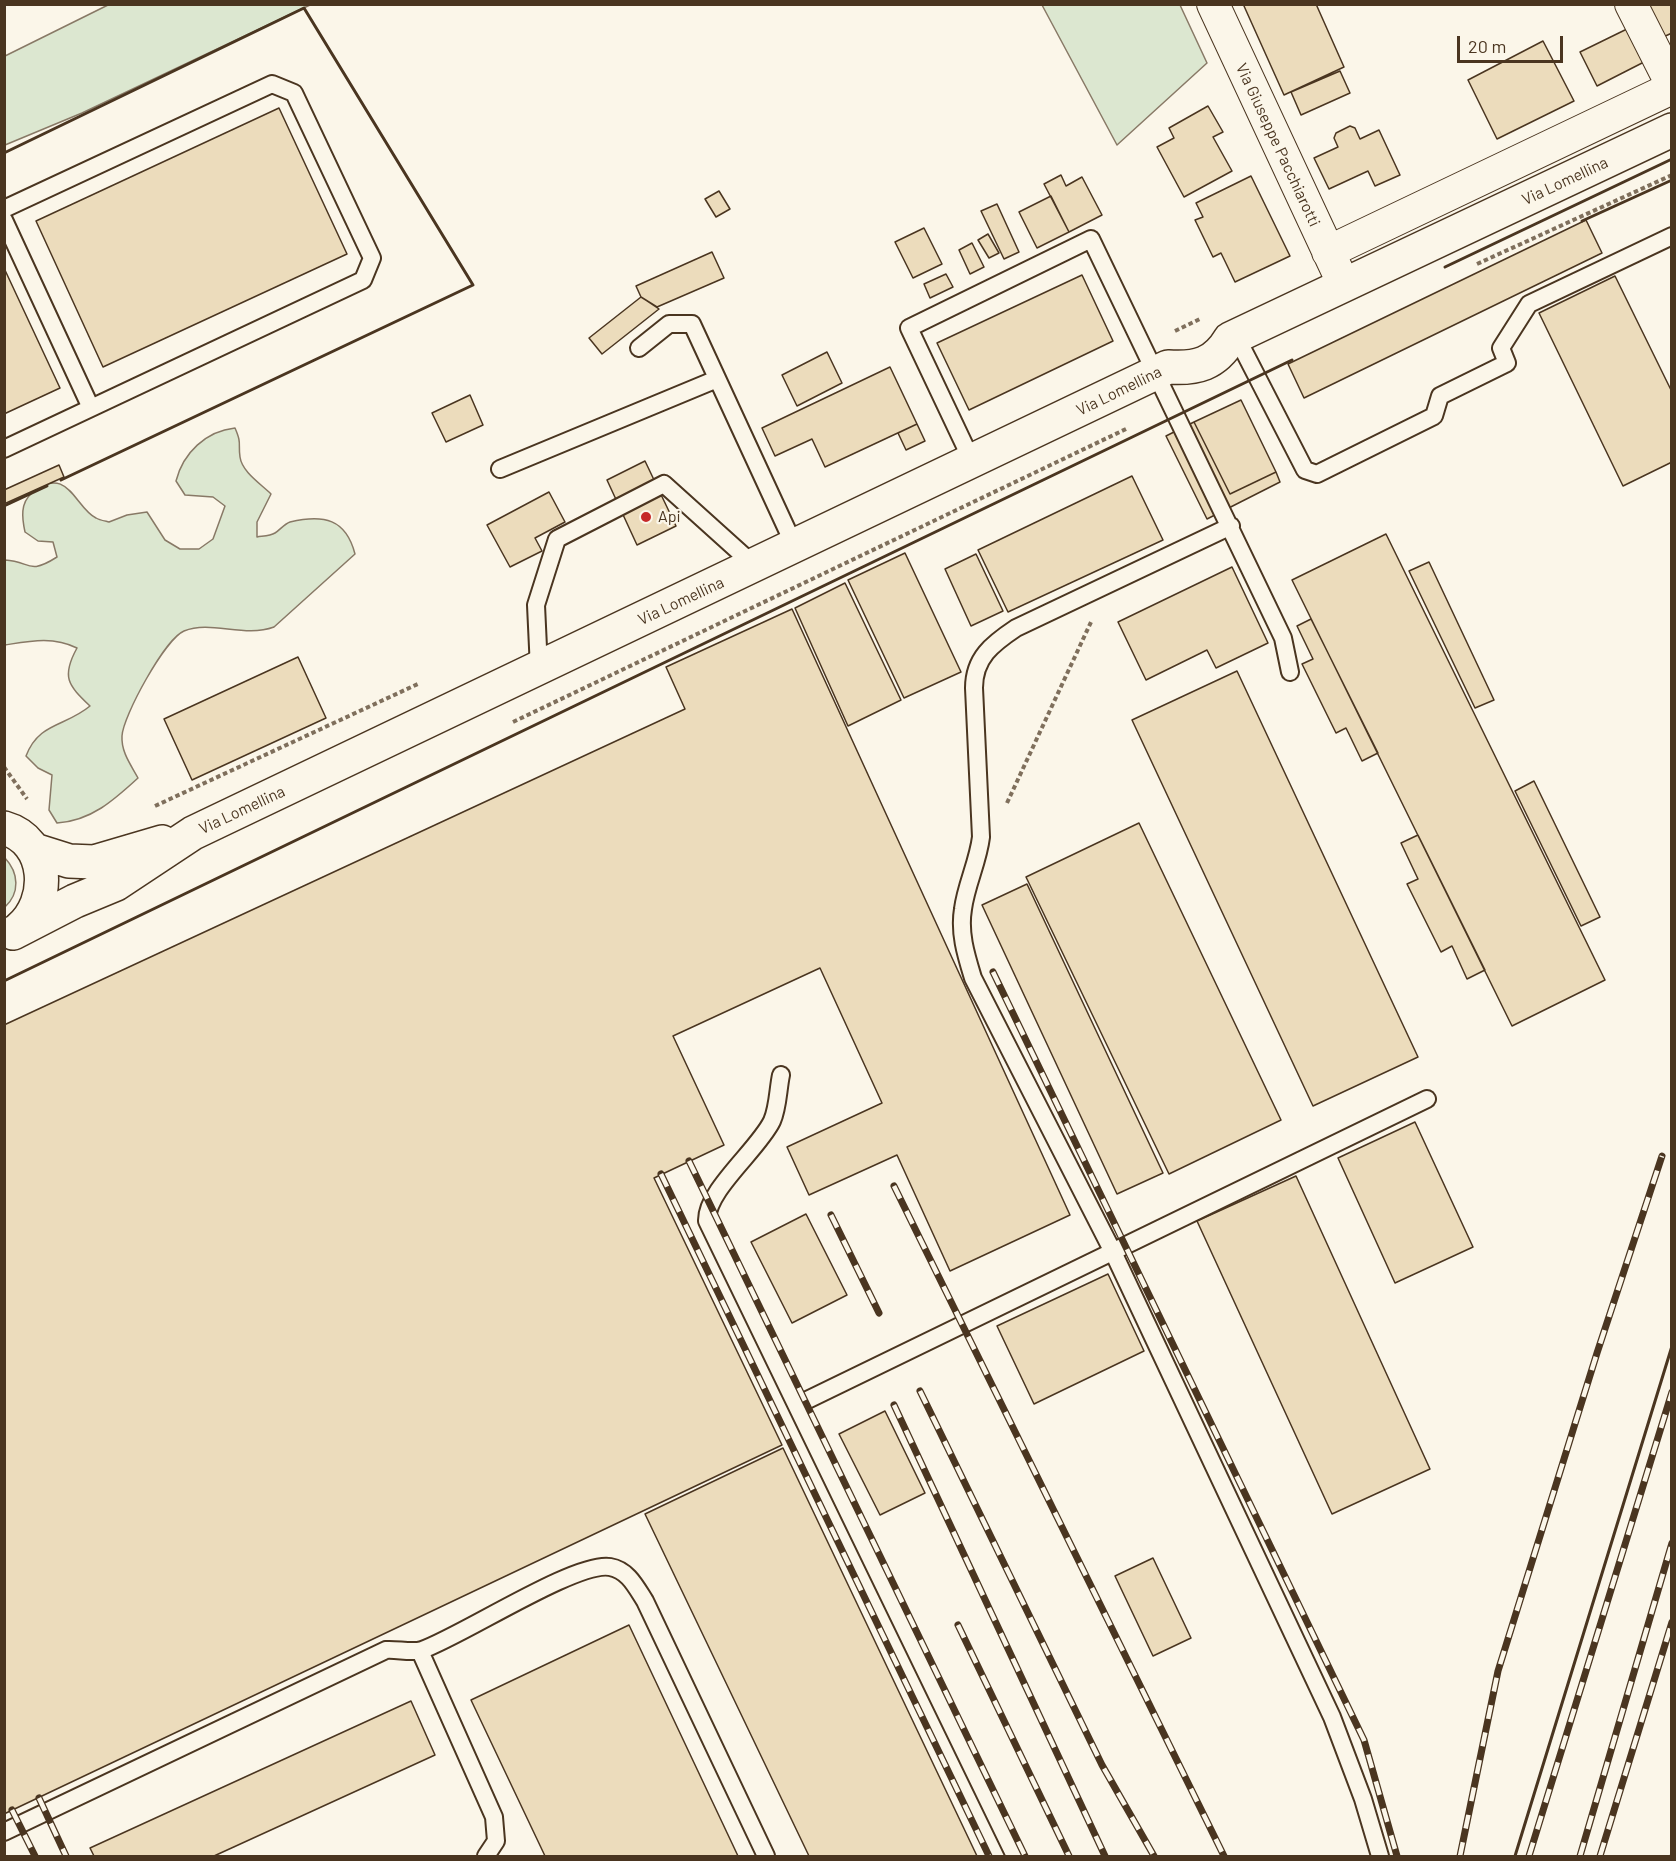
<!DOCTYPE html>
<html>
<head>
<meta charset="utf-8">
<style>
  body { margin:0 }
  #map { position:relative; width:1676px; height:1861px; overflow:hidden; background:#fbf6e9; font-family:Barlow,sans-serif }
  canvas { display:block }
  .frame { position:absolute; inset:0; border:6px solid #4a3520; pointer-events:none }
  .scale { position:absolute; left:1457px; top:36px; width:106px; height:27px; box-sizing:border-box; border:3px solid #4a3520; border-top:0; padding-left:8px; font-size:18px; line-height:21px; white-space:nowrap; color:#4a3520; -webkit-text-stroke:4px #fbf6e9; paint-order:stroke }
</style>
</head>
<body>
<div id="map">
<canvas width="1676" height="1861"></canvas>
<div class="frame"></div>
<div class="scale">20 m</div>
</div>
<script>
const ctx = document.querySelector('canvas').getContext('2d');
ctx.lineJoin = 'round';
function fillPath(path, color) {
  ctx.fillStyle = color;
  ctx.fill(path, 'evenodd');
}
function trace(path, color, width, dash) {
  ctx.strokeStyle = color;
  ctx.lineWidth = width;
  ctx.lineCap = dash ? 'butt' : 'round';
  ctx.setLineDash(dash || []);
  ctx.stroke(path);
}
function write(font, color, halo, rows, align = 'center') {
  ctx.font = font + ' Barlow,sans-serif';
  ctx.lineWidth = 4.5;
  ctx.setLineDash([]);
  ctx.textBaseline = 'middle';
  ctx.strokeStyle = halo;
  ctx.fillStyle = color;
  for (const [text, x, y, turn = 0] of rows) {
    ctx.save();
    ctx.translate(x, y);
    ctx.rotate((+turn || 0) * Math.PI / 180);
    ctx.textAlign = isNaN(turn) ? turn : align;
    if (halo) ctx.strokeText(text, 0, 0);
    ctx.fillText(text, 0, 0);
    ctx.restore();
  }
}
const green = new Path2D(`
  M108 5V4L310 5 82 113 5 145V56Z
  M1042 5H1180L1207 63 1117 145Z
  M235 428C242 444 238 443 240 457 242 472 261 484 271 494L257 522V537C263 536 270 536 275 533 280 530 284 524 290 522 324 514 346 519 355 554L274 627C244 638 211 620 184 631 165 639 123 716 122 736 121 752 131 765 138 778 114 800 91 821 57 823L49 810 52 775 38 768 26 756C39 722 65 727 90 706 68 685 61 677 77 648 53 636 30 641 5 645V560C31 561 27 576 57 557L53 542 38 541 25 532C22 518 20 503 32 493 68 463 75 508 96 518 99 520 105 521 109 522L127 515 147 512 165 540 180 549H199L213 539 225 506 213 497 185 495 176 481C183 453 206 431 235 428Z
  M5 858C19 873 20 893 5 907Z`);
const building = new Path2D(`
  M1246 4H1316L1344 67 1284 95 1244 6Z
  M1646 4H1672V33L1661 38Z
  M1629 28 1646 61 1597 86 1580 52Z
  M1543 41 1574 101 1497 139 1468 80Z
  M1340 71 1350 93 1301 115 1291 92Z
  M1208 106 1223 132 1213 137 1232 171 1184 197 1157 147 1174 138 1169 128Z
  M279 108 347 254 103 367 36 221Z
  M1350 126 1355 128 1360 139 1379 130 1400 175 1375 186 1368 171 1329 189 1314 158 1338 147 1334 138 1336 133Z
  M1061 175 1066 186 1082 177 1102 215 1069 232 1044 184Z
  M1251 176 1290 256 1235 282 1221 253 1213 257 1195 220 1203 217 1196 203Z
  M719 191 730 209 716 217 705 199Z
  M1051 196 1069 232 1037 248 1019 212Z
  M997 204 1019 252 1004 259 981 211Z
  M1586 220 1602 253 1304 398 1288 364Z
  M924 228 942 264 913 278 895 242Z
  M988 234 999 253 989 258 978 240Z
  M972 243 984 267 970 274 959 250Z
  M712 252 724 278 657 307 641 297 636 286Z
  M4 268 60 388 4 414Z
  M946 274 953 287 930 298 924 284Z
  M1082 275 1113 341 969 410 937 343Z
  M1615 276 1672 392V462L1623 486 1539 313Z
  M641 297 659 309 602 354 589 338Z
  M827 352 842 383 797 406 782 375Z
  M890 367 917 424 825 467 812 439 775 456 762 428Z
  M470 395 483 425 446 442 432 413Z
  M1241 400 1276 472 1230 494 1194 422Z
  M1194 422 1230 494 1276 472 1280 482 1207 519 1166 436Z
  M917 424 925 441 906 450 898 433Z
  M645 461 676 526 637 545 607 480Z
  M59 465 64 477 4 504V490Z
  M1132 476 1163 540 1008 612 978 550Z
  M549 492 565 522 535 538 542 551 510 567 487 525Z
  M1386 534 1605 980 1512 1026 1292 580Z
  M905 553 961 672 904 698 848 580Z
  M976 554 1003 611 971 626 945 569Z
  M1429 562 1494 700 1475 708 1409 571Z
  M1232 567 1268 643 1216 668 1207 650 1146 680 1118 622Z
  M845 583 901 700 848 726 795 608Z
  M792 609 1070 1215 950 1271 897 1155 809 1195 787 1147 882 1103 820 968 673 1036 724 1145 654 1178 782 1445 4 1814V1025L685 709 666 667Z
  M1311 619 1378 753 1362 761 1346 728 1336 733 1302 664 1313 659 1297 626Z
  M298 657 326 718 192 780 164 719Z
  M1237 671 1418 1057 1313 1106 1132 720Z
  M1534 781 1600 917 1581 926 1515 791Z
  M1139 823 1281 1120 1169 1174 1026 877Z
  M1418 835 1485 970 1467 979 1452 946 1441 952 1407 884 1418 879 1401 843Z
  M1027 884 1163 1173 1117 1194 982 905Z
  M1415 1122 1473 1247 1395 1283 1338 1158Z
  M1296 1176 1430 1469 1332 1514 1197 1221Z
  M806 1214 847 1295 792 1323 751 1242Z
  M1108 1274 1144 1351 1034 1404 997 1326Z
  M885 1411 925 1493 880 1515 839 1434Z
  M783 1448 977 1856H809L645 1514Z
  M1153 1558 1191 1638 1153 1656 1115 1576Z
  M629 1625 738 1856H545L471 1700Z
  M411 1701 435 1755 214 1856H94L90 1848Z`);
const path = new Path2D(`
  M1477 264 1672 175
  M1175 331 1200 319
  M513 722 1126 429
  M4 767 27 799
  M1007 803 1091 622
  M155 806 420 683`);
const service = new Path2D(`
  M4 209 272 84 294 93 372 258 363 280 4 449
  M4 220 91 408
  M1236 336 1305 470 1317 474 1434 416 1440 396 1507 363 1501 348 1529 304 1672 236
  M639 348 669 324H692L795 547
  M972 461 909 328 1091 239 1283 638 1290 672
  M500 469 717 379
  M1231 526 1016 628C992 644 974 658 974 688L981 837C978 862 966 885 963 909 959 933 966 955 973 978L1113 1252 1332 1717 1363 1799 1380 1856
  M539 669 536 605 557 539 664 484 755 566
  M781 1075C778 1089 778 1108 772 1121 758 1150 706 1190 707 1221L1015 1856
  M797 1405 1427 1099
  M420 1651 494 1817 496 1841 486 1856
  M4 1832 386 1650C396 1649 413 1653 422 1650 462 1636 576 1561 610 1567 628 1570 636 1587 645 1601L766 1856`);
const minor = new Path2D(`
  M1213 4 1337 270
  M1631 4 1672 85
  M1328 252 1672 88`);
const secondary = new Path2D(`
  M4 828C50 841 52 902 19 929
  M34 850 69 861 94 862 162 842
  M13 933 75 901 116 884 193 833 1168 367C1197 369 1215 364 1230 339L1672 130`);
const rail = new Path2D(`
  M993 972 1364 1740 1397 1856
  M689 1161 1025 1856
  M661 1174 989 1856
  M894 1186 1224 1856
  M831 1215 879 1313
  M920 1391 1102 1765 1154 1856
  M894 1405 1105 1856
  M958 1625 1069 1856
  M39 1798 66 1856
  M12 1810 35 1856
  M1460 1856 1498 1671 1597 1353 1662 1156
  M1529 1856 1672 1392
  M1580 1856 1672 1543
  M1600 1856 1672 1622`);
const fence = new Path2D(`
  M1670 1856 1672 1853`);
const wall = new Path2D(`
  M4 153 304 8 473 285 61 480
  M1582 221 1672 180
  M1445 267 1672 159
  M4 506 47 486
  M4 981 1292 360
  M1515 1856 1672 1346`);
const markers = [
  [646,517,6,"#c62828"]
];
const streetNames = [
  ["Via Giuseppe Pacchiarotti",1278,145,65],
  ["Via Lomellina",1565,181,-25],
  ["Via Lomellina",1119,391,-26],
  ["Via Lomellina",681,601,-25],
  ["Via Lomellina",242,810,-25]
];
const poiNames = [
  ["Api",658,517]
];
fillPath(green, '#dce7d0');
trace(green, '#887966', 1.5);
fillPath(building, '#ecdcbc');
trace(building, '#4a3520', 1.5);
trace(service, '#4a3520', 20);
trace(minor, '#4a3520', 34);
trace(secondary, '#4a3520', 36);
trace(path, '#7f6f5c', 4, [4.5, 3]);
trace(service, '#fbf6e9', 16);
trace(minor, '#fbf6e9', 32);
trace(secondary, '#fbf6e9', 33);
trace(rail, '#4a3520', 7);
trace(rail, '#fbf6e9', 4.5, [14]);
trace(fence, '#4a3520', 1.5, [8, 3]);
trace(wall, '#4a3520', 3);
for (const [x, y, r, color] of markers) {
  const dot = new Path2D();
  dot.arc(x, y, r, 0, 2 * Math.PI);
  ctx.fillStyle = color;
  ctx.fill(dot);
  trace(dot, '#fbf6e9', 2);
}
write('16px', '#4a3520', '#fbf6e9', streetNames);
write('16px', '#4a3520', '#fbf6e9', poiNames, 'left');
</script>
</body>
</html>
